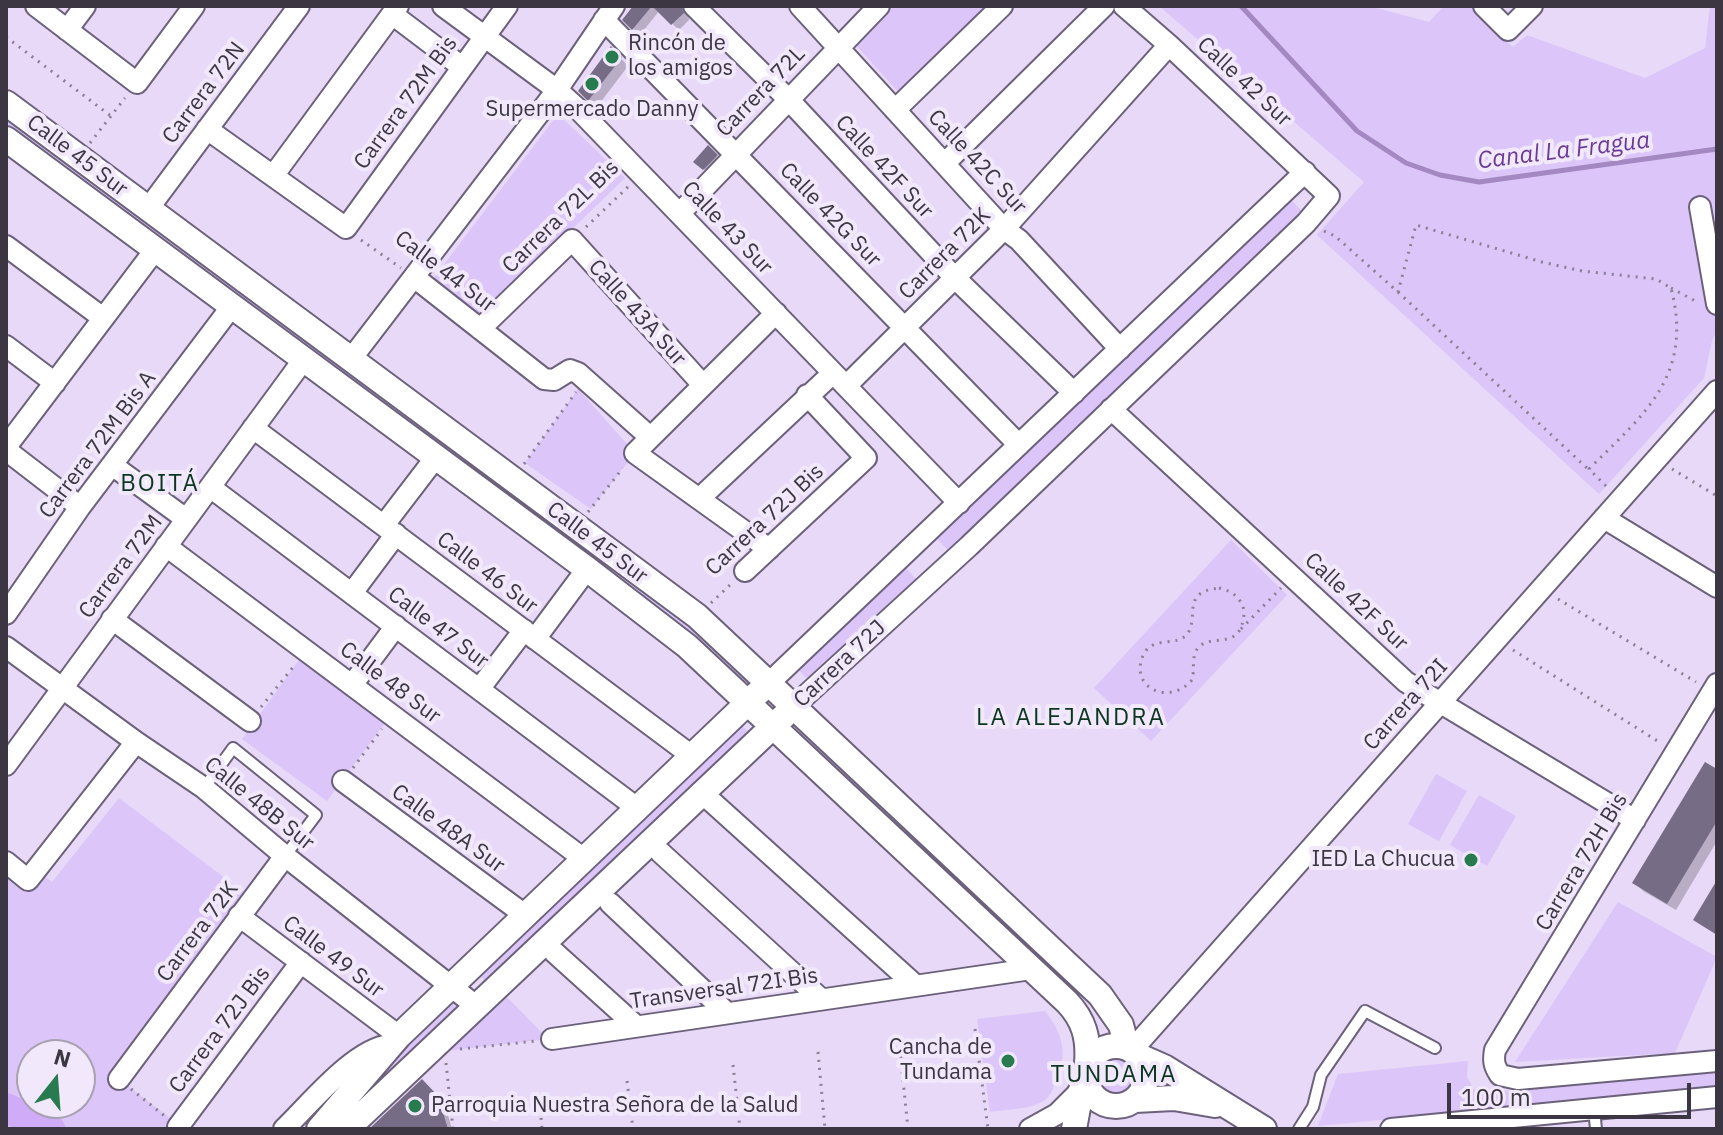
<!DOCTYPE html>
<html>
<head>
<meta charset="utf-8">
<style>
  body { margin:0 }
  #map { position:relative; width:1723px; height:1135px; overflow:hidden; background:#e7d9f7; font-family:"IBM Plex Sans",sans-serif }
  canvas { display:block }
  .frame { position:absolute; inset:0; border:8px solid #3b3641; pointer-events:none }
  .north { position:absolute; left:16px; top:1039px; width:80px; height:80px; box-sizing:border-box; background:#f1e9fb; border:2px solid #a8a1b1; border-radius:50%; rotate:17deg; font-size:22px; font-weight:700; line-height:32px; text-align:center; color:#3b3641 }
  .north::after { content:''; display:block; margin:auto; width:28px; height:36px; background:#277b4e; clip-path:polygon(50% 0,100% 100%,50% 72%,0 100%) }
  .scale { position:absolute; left:1447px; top:1083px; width:244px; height:36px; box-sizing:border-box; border:4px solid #3b3641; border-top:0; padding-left:10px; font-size:24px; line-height:28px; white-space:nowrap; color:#3b3641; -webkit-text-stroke:6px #f1e9fb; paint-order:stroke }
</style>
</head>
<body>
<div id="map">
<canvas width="1723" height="1135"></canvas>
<div class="frame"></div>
<div class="north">N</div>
<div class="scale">100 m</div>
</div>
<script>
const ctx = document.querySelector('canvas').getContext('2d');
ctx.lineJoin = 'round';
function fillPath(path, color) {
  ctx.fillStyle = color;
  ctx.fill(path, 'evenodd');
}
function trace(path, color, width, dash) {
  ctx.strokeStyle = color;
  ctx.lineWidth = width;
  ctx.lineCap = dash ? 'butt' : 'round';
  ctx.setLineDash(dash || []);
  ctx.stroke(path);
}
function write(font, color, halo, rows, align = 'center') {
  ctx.font = font + ' "IBM Plex Sans",sans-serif';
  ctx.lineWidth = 8;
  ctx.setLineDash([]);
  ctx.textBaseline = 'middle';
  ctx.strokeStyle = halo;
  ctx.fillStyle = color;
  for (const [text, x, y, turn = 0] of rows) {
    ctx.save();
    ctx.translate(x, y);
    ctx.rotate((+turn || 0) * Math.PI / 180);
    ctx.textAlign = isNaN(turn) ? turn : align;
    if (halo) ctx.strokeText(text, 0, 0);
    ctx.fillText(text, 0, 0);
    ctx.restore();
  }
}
const green = new Path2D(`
  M894 6H990L901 95 854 43Z
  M1159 6H1369L1429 22 1444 6H1469L1513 47 1527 35 1645 78 1705 48 1710 6H1717V330C1708 346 1709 361 1704 378L1599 494 1317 235 1364 182Z
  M558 114 625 178 482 316 433 279Z
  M6 115 670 610 751 680 745 685 6 127Z
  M1289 198 1302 211 950 552 937 539Z
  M578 389 635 453 591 509 525 463Z
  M1231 540 1287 595 1151 741 1094 688Z
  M904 566 916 579 809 681 796 667Z
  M299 660 385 723 327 801 242 739Z
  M740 723 749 733 487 983 478 973Z
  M802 730 1085 989 1077 997 794 738Z
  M1436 774 1467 791 1439 841 1408 824Z
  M1479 795 1516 816 1487 866 1450 845Z
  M119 798 250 897 119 1079 184 1129H6V848L52 882ZM32 1055H80V1103H32Z
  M1618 902 1717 957 1675 1053 1515 1062Z
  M506 996 548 1039 445 1051Z
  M446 997 458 1009 382 1078 377 1074Z
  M1045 1011C1061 1031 1068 1051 1058 1076 1055 1084 1053 1093 1046 1099 1033 1110 1006 1109 990 1112L977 1019Z
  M1097 1076a18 18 0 1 1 36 0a18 18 0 1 1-36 0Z
  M1468 1061 1467 1077 1476 1093 1717 1071V1088L1318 1126 1338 1074Z`);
const shadow = new Path2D(`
  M635 6H684L688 9 689 20 679 30 659 11 640 35 624 20Z
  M612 49 628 66 597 107 580 91Z
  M708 148 719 160 707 172 696 162Z
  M1717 771V841L1676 910 1643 891 1635 883Z
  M422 1081 445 1105 452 1129H370Z`);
const stream = new Path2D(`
  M1241 6 1357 131 1406 163 1440 175 1479 182 1717 149`);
const river = new Path2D(`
  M6 1108 50 1129`);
const building = new Path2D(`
  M633 6H652L632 30 622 20Z
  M652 6H681L684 13 671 25Z
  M611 46 622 57 588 101 578 91Z
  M708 145 718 155 703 170 693 162Z
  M1705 762 1717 769V821L1667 904 1632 883Z
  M1717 880V935L1693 920Z
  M422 1079 438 1096 448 1129H369Z`);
const path = new Path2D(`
  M6 37 111 116
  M90 143 125 98
  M586 227 630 185
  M1324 231 1335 236 1398 292 1416 225 1542 262 1582 271 1656 279 1671 288C1694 376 1644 414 1589 469L1607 487
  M361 240 401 268
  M1671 288 1699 303
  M1398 292 1588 469
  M524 464 576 392
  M1672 469 1717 496
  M588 512 623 468
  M1219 588C1227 590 1235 593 1240 601 1244 606 1245 614 1243 620 1238 650 1210 633 1198 648 1191 656 1195 670 1192 680 1171 705 1131 690 1142 658 1151 633 1177 649 1188 633 1199 615 1181 592 1219 588Z
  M1558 599 1696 682
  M711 603 732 583
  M1241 629 1281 588
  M1513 650 1659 742
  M261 707 294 666
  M353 768 382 729
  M975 1029 988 1129
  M899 1040 908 1129
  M460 1049 536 1041
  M818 1052 825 1129
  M446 1063 453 1129
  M733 1065 740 1129
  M627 1081 633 1129
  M131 1089 166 1117
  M539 1094 542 1129`);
const service = new Path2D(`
  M204 788 233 748 316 815 285 856
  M1594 1109 1596 1129
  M1299 1129 1313 1107 1321 1075 1365 1011 1435 1048`);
const minor = new Path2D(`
  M36 6 137 83 194 6
  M443 6 557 90 579 110 959 503
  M694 6 788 99 956 279 1074 393
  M800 6 1004 229 1019 240 1120 349
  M1484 6 1508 30 1532 6
  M392 14 462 67
  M604 20 1019 445
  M67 30 85 6
  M895 110 1002 6
  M207 129 346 228 507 6
  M945 163 1104 6
  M273 176 398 6
  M1700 207 1717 304
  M148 209 299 6
  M680 213 879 6
  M6 246 103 318
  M414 277 544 379 554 380 570 370 578 373 650 437
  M480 329 572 240 703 385
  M6 346 55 383
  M351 359 557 90 614 6
  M847 385 1004 229 1169 45
  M1111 409 1406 682 1635 820
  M253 428 692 756
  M6 447 155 250
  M6 450 80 507
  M112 465 186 519
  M210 487 637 808
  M700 498 833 373
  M1604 518 1717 587
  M384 525 436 457
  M166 546 584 859
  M769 549 635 453 776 313
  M745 571 866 458 807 395
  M352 593 396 534
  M6 614 80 507 232 306
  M112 619 250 721
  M535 639 587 569
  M6 647 136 742 204 788 285 856 476 1006
  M768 684 1305 172
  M1717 684 1495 1050C1493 1061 1494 1066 1500 1075L1518 1079 1717 1061
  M352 685 396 626
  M480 688 524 630
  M792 708 969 546 1306 223 1329 196 1169 45 1124 6
  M6 765 304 359
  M343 781 525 915
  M701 792 915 985
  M660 852 821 999
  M6 862 28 880 136 742
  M610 903 727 1013
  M239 916 399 1036
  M554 952 636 1026
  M552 1039 1031 969
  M1132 1050 1717 391
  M119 1079 285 856
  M178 1127 301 962
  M284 1129C310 1104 354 1049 390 1045
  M1030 1129 1057 1114 1081 1090
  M1391 1129 1717 1097`);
const tertiary = new Path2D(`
  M6 103 697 616 1100 995 1121 1025 1127 1048
  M6 139 587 569 687 646 1067 1002C1084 1020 1089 1038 1087 1063
  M1086 1076a30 30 0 1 1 60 0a30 30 0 1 1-60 0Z
  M1139 1056 1164 1067 1264 1129
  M1135 1100 1174 1098 1215 1105
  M319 1129 399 1036 760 691
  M347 1129 784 716
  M1074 1129 1084 1075`);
const markers = [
  [612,57,8,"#277b4e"],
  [592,84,8,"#277b4e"],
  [1471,860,8,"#277b4e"],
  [1008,1061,8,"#277b4e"],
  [415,1106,8,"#277b4e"]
];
const poiNames = [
  ["Rincón de",628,44],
  ["los amigos",628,69],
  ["Supermercado Danny",592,110,"center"],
  ["IED La Chucua",1455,860,"right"],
  ["Cancha de",992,1048,"right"],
  ["Tundama",992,1073,"right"],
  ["Parroquia Nuestra Señora de la Salud",431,1106]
];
const streetNames = [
  ["Calle 42 Sur",1244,82,43],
  ["Carrera 72L",761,92,-46],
  ["Carrera 72N",204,93,-53],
  ["Carrera 72M Bis",406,103,-54],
  ["Calle 45 Sur",77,156,37],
  ["Calle 42C Sur",977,162,47],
  ["Calle 42F Sur",884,167,47],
  ["Calle 42G Sur",830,215,46],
  ["Carrera 72L Bis",561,217,-44],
  ["Calle 43 Sur",727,228,46],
  ["Carrera 72K",945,254,-45],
  ["Calle 44 Sur",445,272,37],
  ["Calle 43A Sur",637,313,48],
  ["Carrera 72M Bis A",98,445,-53],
  ["Carrera 72J Bis",765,520,-43],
  ["Calle 45 Sur",597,543,37],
  ["Carrera 72M",121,567,-53],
  ["Calle 46 Sur",487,573,37],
  ["Calle 42F Sur",1356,602,43],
  ["Calle 47 Sur",438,628,37],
  ["Carrera 72J",840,664,-43],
  ["Calle 48 Sur",390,683,37],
  ["Carrera 72I",1406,705,-48],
  ["Calle 48B Sur",259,804,39],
  ["Calle 48A Sur",448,829,36],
  ["Carrera 72H Bis",1582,862,-59],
  ["Carrera 72K",198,932,-53],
  ["Calle 49 Sur",333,957,37],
  ["Transversal 72I Bis",724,989,-8],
  ["Carrera 72J Bis",220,1030,-53]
];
const waterNames = [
  ["Canal La Fragua",1564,151,-7]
];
const neighbourhoodNames = [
  ["BOITÁ",160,484],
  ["LA ALEJANDRA",1071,718],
  ["TUNDAMA",1114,1075]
];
fillPath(green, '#dcc5f8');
fillPath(shadow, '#0003');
trace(stream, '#a388c1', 5);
trace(river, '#cfabf8', 30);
fillPath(building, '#776c86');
trace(service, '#6c617b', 14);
trace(minor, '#6c617b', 24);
trace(tertiary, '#6c617b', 28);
trace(path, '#898094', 3, [2, 6]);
trace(service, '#fff', 10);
trace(minor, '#fff', 20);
trace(tertiary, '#fff', 24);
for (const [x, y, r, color] of markers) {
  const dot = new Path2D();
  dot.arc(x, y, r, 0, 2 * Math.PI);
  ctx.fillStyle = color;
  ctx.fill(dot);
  trace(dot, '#f1e9fb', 3);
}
write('22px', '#3b3641', '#f1e9fb', poiNames, 'left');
write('22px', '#3b3641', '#f1e9fb', streetNames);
write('italic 24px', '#6a3b94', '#f1e9fb', waterNames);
ctx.letterSpacing = '2px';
write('24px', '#0d351f', '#f1e9fb', neighbourhoodNames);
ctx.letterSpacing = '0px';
</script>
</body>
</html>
